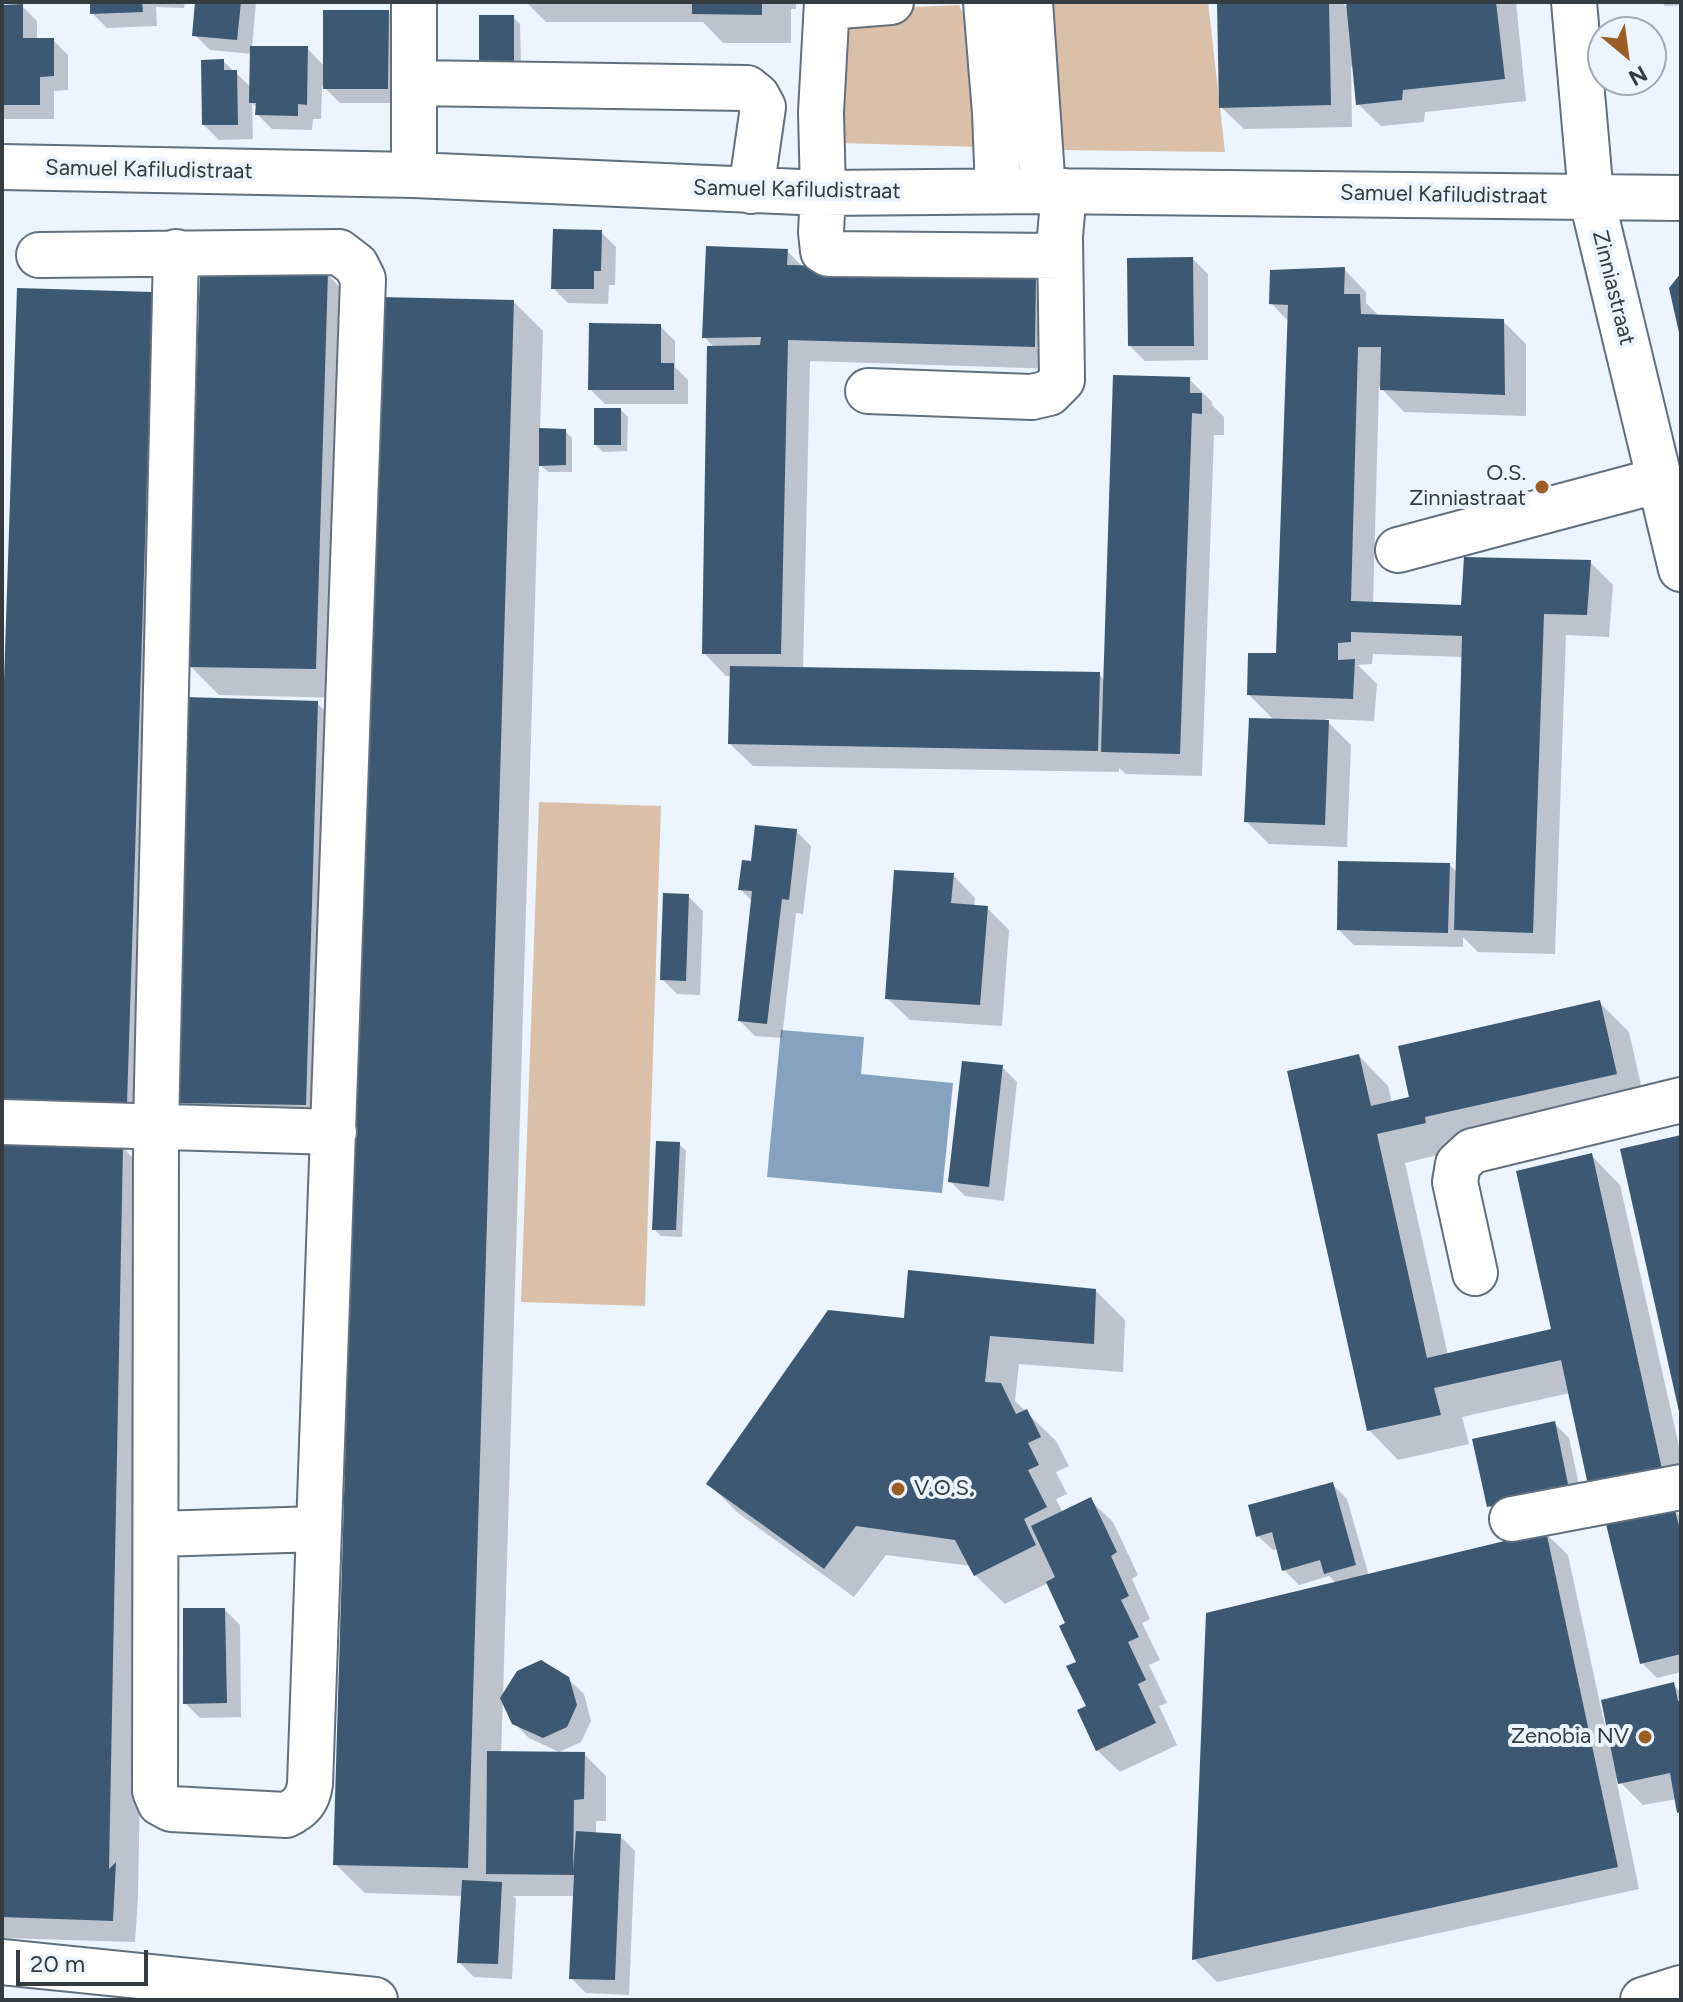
<!DOCTYPE html>
<html>
<head>
<meta charset="utf-8">
<style>
  body { margin:0 }
  #map { position:relative; width:1683px; height:2002px; overflow:hidden; background:#ebf4ff; font-family:Figtree,sans-serif }
  canvas { display:block }
  .frame { position:absolute; inset:0; border:4px solid #343b41; pointer-events:none }
  .north { position:absolute; left:1587px; top:16px; width:80px; height:80px; box-sizing:border-box; background:#ebf4ff; border:2px solid #a2aab3; border-radius:50%; rotate:151deg; font-size:22px; font-weight:700; line-height:32px; text-align:center; color:#343b41 }
  .north::after { content:''; display:block; margin:auto; width:28px; height:36px; background:#9c5f23; clip-path:polygon(50% 0,100% 100%,50% 72%,0 100%) }
  .scale { position:absolute; left:16px; top:1950px; width:132px; height:36px; box-sizing:border-box; border:4px solid #343b41; border-top:0; padding-left:10px; font-size:24px; line-height:28px; white-space:nowrap; color:#343b41; -webkit-text-stroke:6px #ebf4ff; paint-order:stroke }
</style>
</head>
<body>
<div id="map">
<canvas width="1683" height="2002"></canvas>
<div class="frame"></div>
<div class="north">N</div>
<div class="scale">20 m</div>
</div>
<script>
const ctx = document.querySelector('canvas').getContext('2d');
ctx.lineJoin = 'round';
function fillPath(path, color) {
  ctx.fillStyle = color;
  ctx.fill(path, 'evenodd');
}
function trace(path, color, width, dash) {
  ctx.strokeStyle = color;
  ctx.lineWidth = width;
  ctx.lineCap = dash ? 'butt' : 'round';
  ctx.setLineDash(dash || []);
  ctx.stroke(path);
}
function write(font, color, halo, rows, align = 'center') {
  ctx.font = font + ' Figtree,sans-serif';
  ctx.lineWidth = 8;
  ctx.setLineDash([]);
  ctx.textBaseline = 'middle';
  ctx.strokeStyle = halo;
  ctx.fillStyle = color;
  for (const [text, x, y, turn = 0] of rows) {
    ctx.save();
    ctx.translate(x, y);
    ctx.rotate((+turn || 0) * Math.PI / 180);
    ctx.textAlign = isNaN(turn) ? turn : align;
    if (halo) ctx.strokeText(text, 0, 0);
    ctx.fillText(text, 0, 0);
    ctx.restore();
  }
}
const green = new Path2D(`
  M1042 2H1208L1225 152 1057 150Z
  M959 5 967 22 969 89 978 113V147L840 143 831 30 869 9Z
  M539 802 661 806 645 1306 521 1302Z`);
const water = new Path2D(`
  M781 1030 864 1037 861 1074 953 1083 942 1193 767 1177Z`);
const shadow = new Path2D(`
  M92 2H185L184 8 156 7 157 26 107 28 92 13Z
  M197 2H256L252 48H307L325 67 388 12 403 27V103H340L322 85 321 119H313L312 130 272 129 257 114 258 109 252 103 253 139 219 140 204 125 223 61 251 87 252 54 210 50 195 35Z
  M526 2H796V9H791V43H723L703 22H546Z
  M1219 2H1342L1349 9 1348 2H1516L1526 101 1425 112 1424 122 1381 126 1358 104 1355 66 1351 67 1352 127 1244 129 1221 107Z
  M1661 2H1681V5L1665 6Z
  M22 6 37 21V40H53L68 55V90L54 91V119H4L2 117V7Z
  M513 17 520 24 521 67 488 68 481 61Z
  M601 232 616 247 615 285H609L608 304 568 303 553 288Z
  M787 251 803 267 1035 272 1058 295 1057 369 810 361 803 669 1099 674 1105 681 1189 379 1212 402V405L1224 417V435H1214L1202 776 1126 774 1119 768V772L753 766 730 744 732 676H726L704 653 715 348 704 337Z
  M1193 259 1208 274V360L1145 361 1130 346Z
  M1344 269 1366 292V303L1380 317 1503 321 1526 344V416L1404 412 1379 386 1373 604 1463 607 1590 562 1613 585 1609 637 1566 635 1555 954 1478 952 1463 937V947L1354 945 1339 930 1450 865 1458 873 1464 657 1373 654 1372 664 1358 665 1377 684 1374 721 1325 719 1351 745 1347 847 1269 844 1246 821 1275 721 1249 695 1278 655 1289 322 1271 303Z
  M327 274 356 304 345 698 219 695 190 666Z
  M152 294 182 323 156 1133 22 1129 2 804Z
  M514 302 543 331 540 430 565 431 572 438V472H548L539 464 503 1697 568 1679 584 1694 591 1721 581 1742 559 1752 529 1738 514 1723 503 1699 501 1753 584 1754 606 1776V1821H596V1835L620 1836 635 1851 629 1995 586 1993 571 1978 575 1896H513L516 1899 512 1979 474 1977 459 1962 463 1896 365 1893 335 1864Z
  M660 326 675 341V367L688 380V404H605L590 389Z
  M621 410 628 417 627 451 603 452 596 445Z
  M317 703 346 732 335 1134 206 1131 176 1102Z
  M796 831 811 846 803 914 796 913 782 1038 755 1036 740 1021 753 902 740 889 753 863Z
  M953 875 975 898 974 907 987 908 1009 930 1002 1026 910 1020 887 998Z
  M688 896 703 911 700 995 677 994 662 979Z
  M1600 1003 1629 1032 1645 1103 1405 1163 1448 1355 1554 1331 1591 1155 1620 1185 1681 1455V1500L1570 1393 1462 1417 1469 1444 1398 1460 1369 1430 1359 1056 1388 1086 1392 1103 1411 1098Z
  M1002 1067 1017 1082 1004 1201 965 1196 950 1181Z
  M2 1143 122 1147 151 1176 138 1897 135 1942 2 1938Z
  M679 1144 686 1151 682 1237 661 1236 654 1229Z
  M1096 1291 1125 1320 1123 1372 1019 1364 1015 1401 1056 1441 1069 1466 1056 1472 1067 1494 1056 1499 1063 1513 1090 1500 1113 1522 1138 1575 1132 1579 1150 1619 1142 1623 1160 1660 1149 1665 1167 1703 1159 1706 1177 1745 1120 1772 1097 1750 1079 1663 1068 1624 1048 1583 1005 1604 975 1575 971 1566 886 1555 854 1597 738 1513 709 1484 906 1320Z
  M1554 1423 1569 1438 1583 1504 1504 1521 1489 1506Z
  M1332 1484 1347 1499 1369 1576 1545 1533 1568 1555 1607 1736 1610 1735 1673 1685 1681 1692V1814L1677 1799 1643 1805 1616 1778 1639 1889 1217 1982 1194 1959 1337 1584 1329 1576 1299 1585 1284 1570 1278 1549 1273 1550 1258 1536Z
  M1674 1510 1681 1517V1672L1657 1678 1642 1663Z
  M225 1610 240 1625 241 1717 200 1718 185 1703Z`);
const building = new Path2D(`
  M90 2H142L143 12 90 14Z
  M195 2H241L237 40 192 36Z
  M692 2H762V15L692 14Z
  M1217 2H1329L1331 105 1219 108Z
  M1346 2H1496L1505 79 1403 90 1402 100 1356 105Z
  M23 4V38H54V76L40 77V105H2V5Z
  M323 10H389L388 89H323Z
  M479 15H514V61L479 62Z
  M250 46H308L307 105 298 104V116L255 115 256 103H249Z
  M224 59V70H237L238 125H202L201 60Z
  M553 229 602 230 601 271H594V289H551Z
  M706 246 788 249 787 265 1036 270 1035 347 788 340 781 654H702L707 346 760 345 761 337 702 338Z
  M1193 257 1194 346H1128L1127 258Z
  M1345 267 1344 294H1360L1361 314 1504 319 1505 395 1380 390 1381 347H1358L1351 601 1461 605 1464 557 1591 560 1587 615 1544 614 1533 933 1454 930 1462 636 1351 632V642L1338 643V660L1355 659 1353 699 1247 695 1248 653H1276L1288 305 1269 304 1270 270Z
  M200 269 328 272 316 669 188 667Z
  M1681 273V337H1680L1669 288Z
  M17 288 153 292 127 1104 2 1101V742Z
  M380 297 514 300 468 1868 333 1865Z
  M589 323 661 324V363H674V390H588Z
  M1113 375 1190 377V393H1202V414L1192 413 1180 754 1101 752Z
  M594 408H621V445H594Z
  M539 428 566 429V465L539 466Z
  M730 666 1100 672 1098 751 728 744Z
  M185 697 318 701 306 1105 174 1103Z
  M1249 718 1329 720 1325 825 1244 822Z
  M755 825 797 829 789 900 782 899 767 1024 738 1021 752 891 738 890 742 860 751 861Z
  M1338 861 1450 863 1448 933 1337 930Z
  M894 870 954 873 951 903 988 906 980 1005 885 999Z
  M663 893 689 894 686 981 660 980Z
  M1600 1000 1617 1074 1425 1117 1426 1123 1377 1134 1427 1358 1551 1329 1516 1171 1592 1153 1662 1469 1588 1485 1561 1360 1434 1388 1441 1415 1367 1431 1287 1071 1359 1054 1371 1106 1409 1097 1398 1046Z
  M962 1061 1003 1065 989 1187 948 1182Z
  M1681 1135V1416H1680L1620 1149Z
  M2 1141 123 1145 109 1869 116 1862 113 1921 2 1917Z
  M656 1141 680 1142 676 1230H652Z
  M908 1270 1096 1289 1094 1344 990 1336 985 1382 1001 1383 1016 1414 1027 1409 1041 1437 1028 1443 1039 1465 1028 1470 1047 1507 1024 1519 1036 1545 974 1576 955 1540 856 1526 824 1569 706 1484 828 1310 904 1318Z
  M1555 1421 1569 1489 1487 1507 1472 1439Z
  M1333 1482 1356 1565 1324 1574 1320 1560 1282 1571 1272 1532 1256 1537 1248 1505Z
  M1091 1497 1117 1552 1111 1556 1129 1596 1121 1600 1139 1637 1128 1642 1146 1680 1138 1684 1156 1723 1096 1751 1077 1710 1086 1706 1066 1666 1076 1662 1059 1626 1065 1623 1046 1582 1055 1577 1031 1526Z
  M1674 1507 1681 1533V1654L1640 1664 1606 1524Z
  M1546 1531 1618 1867 1192 1960 1206 1613Z
  M183 1608H225L227 1703 183 1704Z
  M541 1660 569 1677 577 1705 567 1727 543 1738 512 1724 500 1698 517 1671Z
  M1674 1682 1678 1701H1681V1812L1677 1813 1670 1773 1618 1784 1601 1700Z
  M487 1751 585 1752 584 1799 574 1800 573 1871 576 1831 621 1834 615 1980 569 1979 574 1875 486 1874Z
  M462 1880 502 1882 498 1964 457 1963Z`);
const minor = new Path2D(`
  M414 2V175
  M827 2 821 112 823 193 821 232 823 251 828 254 1060 256
  M986 2 995 113 998 191
  M1030 2 1043 191
  M1574 2 1591 196 1681 569
  M827 7 891 2
  M414 83 747 88 757 96 763 107 751 191
  M2 167 414 175 823 193 1043 191 1681 198
  M39 255 339 252 356 265 363 279 310 1784C308 1800 301 1808 286 1815L171 1809 160 1803 155 1791 156 1127 176 252
  M868 391 1032 397 1049 393 1062 380 1060 236 1064 191
  M1398 550 1660 480
  M2 1122 334 1132
  M1475 1273 1455 1182 1458 1164 1472 1151 1681 1100
  M1512 1519 1681 1487
  M156 1534 319 1529
  M2 1962 375 2000
  M1643 2000 1681 1988`);
const markers = [
  [1542,487,8,"#9c5f23"],
  [898,1489,8,"#9c5f23"],
  [1645,1737,8,"#9c5f23"]
];
const streetNames = [
  ["Samuel Kafiludistraat",149,170,1],
  ["Samuel Kafiludistraat",797,190,1],
  ["Samuel Kafiludistraat",1444,195,1],
  ["Zinniastraat",1613,288,76]
];
const poiNames = [
  ["O.S.",1526,474],
  ["Zinniastraat",1526,499],
  ["V.O.S.",914,1489,"left"],
  ["Zenobia NV",1629,1737]
];
fillPath(green, '#dbc0a9');
fillPath(water, '#85a3c0');
fillPath(shadow, '#0003');
fillPath(building, '#3c5872');
trace(minor, '#616f7e', 48);
trace(minor, '#fff', 44);
for (const [x, y, r, color] of markers) {
  const dot = new Path2D();
  dot.arc(x, y, r, 0, 2 * Math.PI);
  ctx.fillStyle = color;
  ctx.fill(dot);
  trace(dot, '#ebf4ff', 3);
}
write('22px', '#343b41', '#ebf4ff', streetNames);
write('22px', '#343b41', '#ebf4ff', poiNames, 'right');
</script>
</body>
</html>
